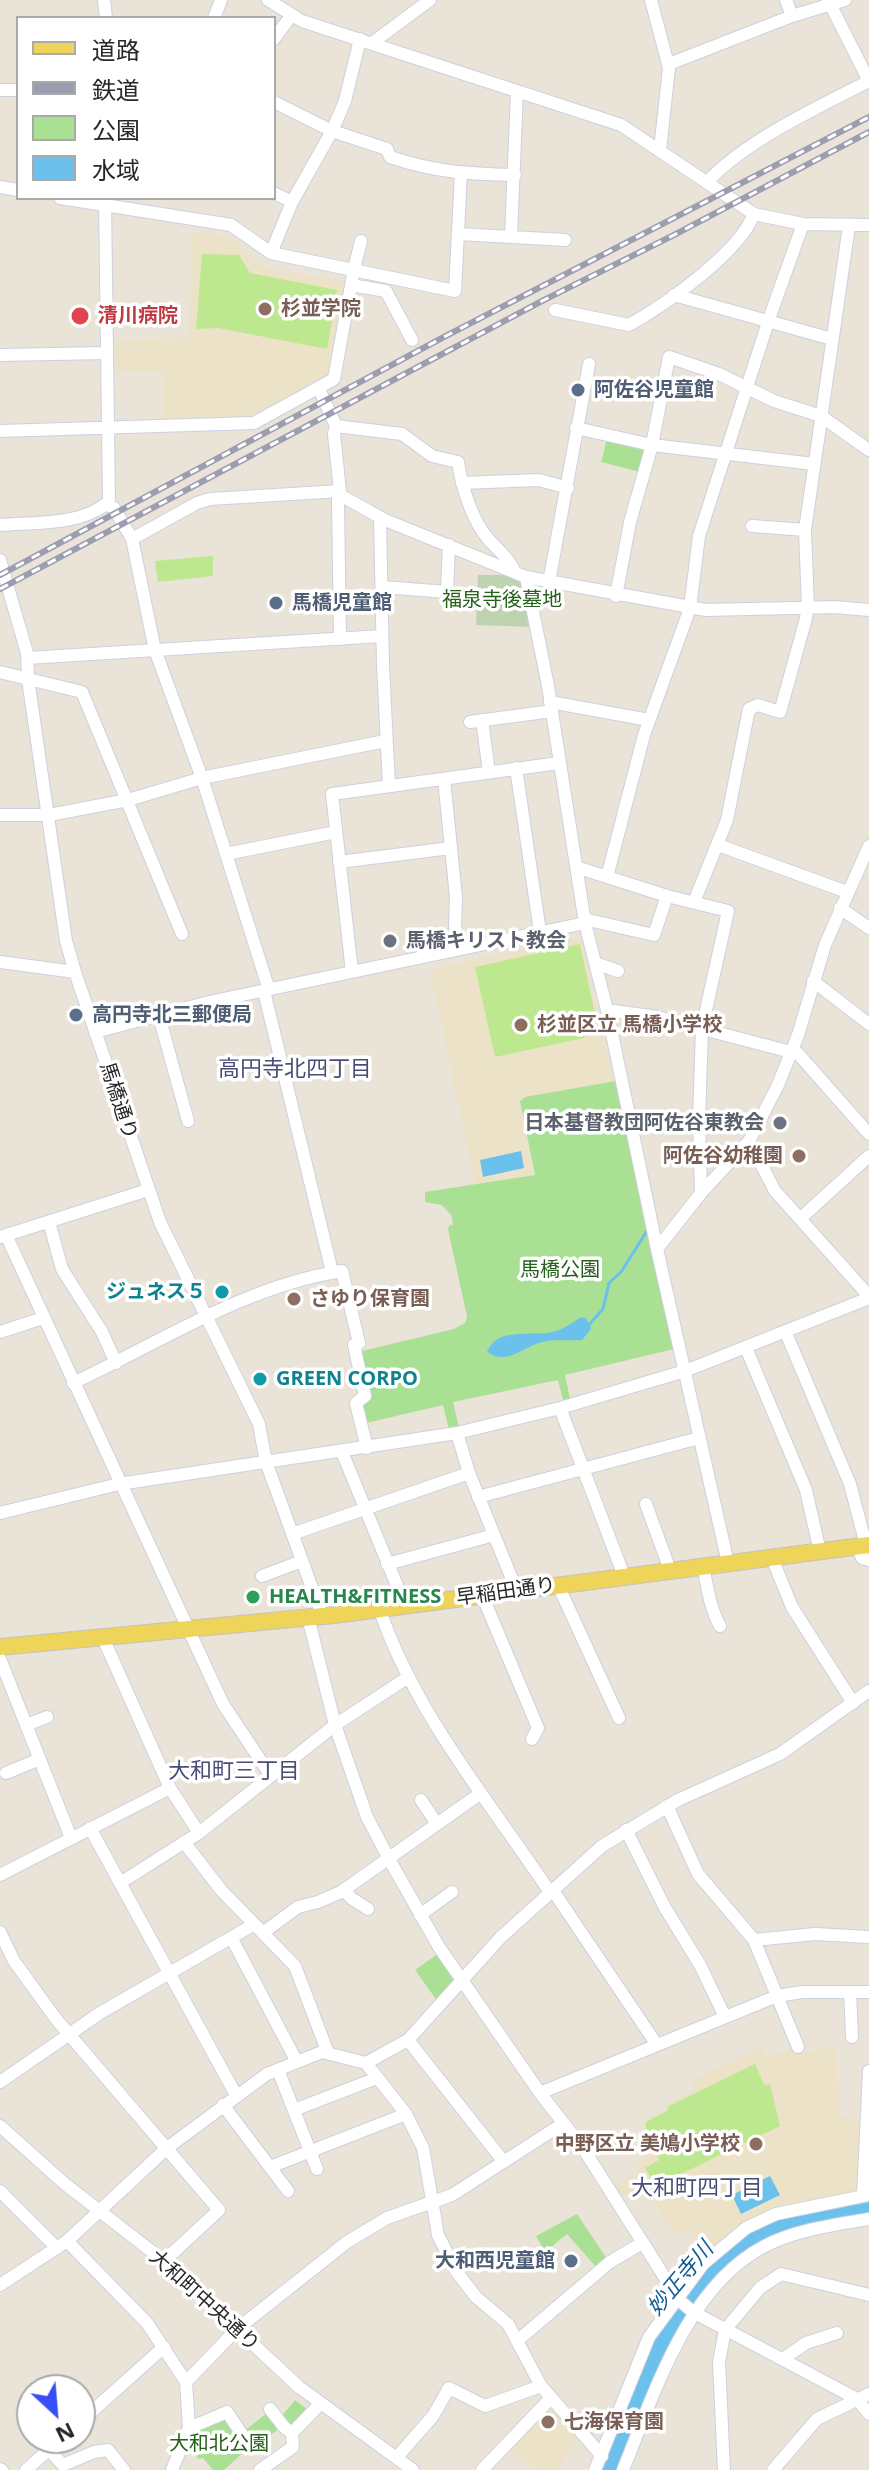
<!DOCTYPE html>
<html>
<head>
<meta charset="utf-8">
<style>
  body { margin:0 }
  #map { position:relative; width:869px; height:2470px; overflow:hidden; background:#eae3d8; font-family:"Open Sans","Noto Sans JP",sans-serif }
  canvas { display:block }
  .legend { position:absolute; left:16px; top:16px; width:260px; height:184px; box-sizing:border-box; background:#fff; border:2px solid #a9a9a9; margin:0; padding:10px 14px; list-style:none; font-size:24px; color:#272727 }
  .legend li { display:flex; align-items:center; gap:16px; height:40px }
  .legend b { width:40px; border:2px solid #a9a9a9 }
  .north { position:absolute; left:16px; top:2374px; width:80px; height:80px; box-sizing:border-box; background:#fff; border:2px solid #a9a9a9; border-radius:50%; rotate:154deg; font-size:22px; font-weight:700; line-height:32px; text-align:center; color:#272727 }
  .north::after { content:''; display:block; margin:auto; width:28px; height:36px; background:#384ff7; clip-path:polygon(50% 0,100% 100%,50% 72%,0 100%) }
</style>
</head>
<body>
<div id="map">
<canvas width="869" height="2470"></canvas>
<ul class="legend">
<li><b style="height:10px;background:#eed459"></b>道路</li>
<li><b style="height:10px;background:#9b9db1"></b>鉄道</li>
<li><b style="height:22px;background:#a9e094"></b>公園</li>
<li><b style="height:22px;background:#6bc1ec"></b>水域</li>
</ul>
<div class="north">N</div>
</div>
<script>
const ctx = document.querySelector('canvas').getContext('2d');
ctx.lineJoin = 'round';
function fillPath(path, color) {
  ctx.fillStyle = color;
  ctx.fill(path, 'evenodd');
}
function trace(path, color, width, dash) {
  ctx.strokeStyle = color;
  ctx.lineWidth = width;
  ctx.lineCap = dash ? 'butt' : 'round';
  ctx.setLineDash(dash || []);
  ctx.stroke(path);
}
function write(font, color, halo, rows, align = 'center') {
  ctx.font = font + ' "Open Sans","Noto Sans JP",sans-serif';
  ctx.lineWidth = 7;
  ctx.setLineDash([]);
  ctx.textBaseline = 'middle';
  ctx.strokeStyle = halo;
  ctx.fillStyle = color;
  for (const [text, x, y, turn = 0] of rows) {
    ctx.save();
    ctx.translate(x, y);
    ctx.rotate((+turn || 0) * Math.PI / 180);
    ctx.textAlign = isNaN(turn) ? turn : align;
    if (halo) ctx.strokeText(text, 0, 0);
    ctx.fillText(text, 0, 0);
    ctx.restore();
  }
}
const education = new Path2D(`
  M206 232 230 237 237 241 249 257 274 271 347 281 327 375 249 417 164 421 163 372H115V341L189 337 192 234Z
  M576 938 583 944 613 1081 519 1100 534 1174 475 1186 430 969Z
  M762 2047 767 2057 792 2050 799 2053 836 2047 840 2117 862 2119 861 2190 792 2204 767 2213 743 2223 703 2258 692 2231H672L645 2185 621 2198 615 2186 638 2174 634 2164 655 2153 646 2134 643 2120 665 2110 666 2104 694 2091 691 2081Z
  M551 2406 578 2438 558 2470H537L507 2449Z`);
const green = new Path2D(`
  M607 439 646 448 640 472 601 462Z
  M616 1081 674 1349 565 1375 570 1399 563 1400 558 1380 453 1402 459 1428 449 1430 443 1405 366 1423 362 1407 370 1397 362 1351 454 1329 465 1323 467 1317 448 1229 450 1224 453 1226 452 1216 442 1205 425 1202V1192L535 1175 520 1101 525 1097Z
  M439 1953 455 1979 438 2002 415 1970Z
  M577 2214 607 2259 597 2268 567 2234 545 2252 536 2236Z
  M295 2400 308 2410 292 2427 286 2423 251 2451 248 2448 224 2470H213L203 2458 199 2459 185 2445 189 2432 226 2418 239 2435 267 2413 276 2423Z`);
const cemetery = new Path2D(`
  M478 575H510L525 583 533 627 476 625Z`);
const pitch = new Path2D(`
  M202 254 239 255 250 273 337 290 327 349 218 328 196 329Z
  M213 556V576L158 582 155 561Z
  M580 944 597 1024 592 1025 584 1038 495 1057 475 967Z
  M755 2064 764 2085 770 2084 780 2126 656 2186 645 2168 659 2160 646 2134V2122L667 2111 669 2106Z`);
const water = new Path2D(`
  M521 1151 524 1168 483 1177 480 1160Z
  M582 1317 586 1318 591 1329 582 1340C568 1341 555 1339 542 1342 522 1347 508 1366 487 1352 497 1326 532 1337 552 1332 563 1330 572 1322 582 1317Z
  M770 2176 780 2195 741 2214 732 2195Z
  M869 2198V2217L768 2240 696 2307 619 2470H599L649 2347 686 2290 724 2249 769 2220Z`);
const stream = new Path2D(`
  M587 1327 603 1309 609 1283 621 1272 647 1231`);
const minor = new Path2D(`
  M104 0 106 18
  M268 0 302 21 621 125 754 214 803 224 869 225
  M651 0 669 68 660 150
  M786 0 792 16
  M828 0 869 81
  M214 18 221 0
  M274 39 291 16
  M372 43 430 0
  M669 64 792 16 845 0
  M0 90H18
  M274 102 332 131 387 149 390 157C435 172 468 174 515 175
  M708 181C747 140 818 107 869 81
  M0 187 18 190
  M274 193 292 202
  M60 198 231 225 271 253 455 291 461 173
  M459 234 565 240
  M511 236 517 91
  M271 253 292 202 332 131 345 101 360 39
  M351 285 386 291 412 340
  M674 295 832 339
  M555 310 629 325C665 305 739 253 754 214
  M0 355 106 353
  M319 389 336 426 334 434 340 491 338 500 340 639
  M336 426 402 434 432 456 458 462C462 487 472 521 489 540 498 550 508 557 514 570
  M576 428 652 445 814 464
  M0 431 254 423 334 379 354 269 361 241
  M462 483 539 480 568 488
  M340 495 385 520 526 577 706 610 835 607 869 610
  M106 505 114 508 132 539
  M380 517 383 665 389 786
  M0 525C34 522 83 526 109 501L105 199
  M752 526 805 530
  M0 560 27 653 28 679 66 941 75 972 160 1222 259 1424 266 1462 322 1615
  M526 577 548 686 585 923 607 1010 657 1249 728 1563
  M549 582 589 364
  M383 587 447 592 449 545
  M616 596 630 522 652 445 669 357 719 374 774 401 821 416 869 450
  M27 658 382 636
  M0 672 82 692 182 934
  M550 702 649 720
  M482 720 489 772
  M470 722 552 711
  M516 768 540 932
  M444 779 456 897 455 925 460 948
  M0 815H49L128 800 202 778 385 741
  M718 845 847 892
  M226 854 336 832
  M339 862 451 848
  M576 867 667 896 728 911 702 1028 699 1120 701 1193
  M607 877 644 735 690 608 699 536 769 319 803 224
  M694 902 727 820 749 709 758 705 780 712 805 622 808 608 805 530 849 226
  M840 908 869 928
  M584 919 654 935 667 896
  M0 962 75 972
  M595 963 618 971
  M352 972 332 794 559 763
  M813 981 869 1024
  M269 990 202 778 155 650 132 539 197 503 210 499 340 491
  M264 991 332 1272
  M607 1010 657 1017 791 1052
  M159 1016 188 1121
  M95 1032 209 1002 585 923
  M793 1048 869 1134
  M631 1125 659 1128
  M749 1141 775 1191 869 1296
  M801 1218 869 1156
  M49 1222 62 1269 102 1332 116 1363
  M6 1235 223 1704 271 1776
  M0 1237 148 1190
  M657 1249 701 1193 749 1141 778 1085 798 1035 825 945 869 846
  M0 1332 43 1318
  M786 1333 850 1484 866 1545
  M746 1348 806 1490 820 1552
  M73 1383C161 1342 245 1286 342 1271L359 1343 354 1345 365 1396 356 1403 367 1448
  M560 1408 624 1576
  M457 1433 469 1473 516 1589
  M342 1452 405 1605
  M478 1497 699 1438
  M646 1504 670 1570
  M0 1513 119 1484 457 1433 560 1408 685 1371 869 1298
  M292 1534 469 1473
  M858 1547 862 1558 869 1560
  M772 1558 792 1607 853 1703
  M387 1564 494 1535
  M703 1566C707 1586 710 1608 720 1626
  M262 1576 302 1561
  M558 1585 619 1718
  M482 1595 538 1728 532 1739
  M379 1608C415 1713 486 1797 547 1888L556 1895 657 2045
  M308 1617 335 1725 367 1817 389 1859 439 1947 540 2093 583 2148 679 2300 693 2312 857 2399 869 2414
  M103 1638 170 1788 199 1833
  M0 1659 71 1838
  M26 1725 47 1717
  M6 1773 40 1759
  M421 1800 437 1824
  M667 1806 698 1874 754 1940 798 2047
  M90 1828 236 2095
  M626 1830 664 1906 700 1965 725 2017
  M184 1842 221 1890 295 1966 328 2053
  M0 1875 170 1788
  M120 1883 199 1833 335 1725 407 1678
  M344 1890 351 1898 368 1909
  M420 1915 452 1892
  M0 1932 14 1961 56 2019 219 2210 164 2261
  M264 1932 298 1907 318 1902 341 1892 481 1793
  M232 1939 297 2062
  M754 1940 815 1934 869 1937
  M850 1992 852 2037
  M408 2040 504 2162
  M366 2063 406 2114 423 2148 438 2235 456 2271 476 2297 508 2324 541 2386 602 2456
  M278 2070 317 2169
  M0 2082 100 2013 253 1925
  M540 2093 777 1996 802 1992H869
  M223 2105 288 2191
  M294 2110 377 2078
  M0 2126 65 2184 164 2261 299 2387 413 2470
  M270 2167 406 2114
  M0 2191 57 2248
  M863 2196 869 2071
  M67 2241 147 2323 186 2382 189 2428 172 2470
  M0 2285 67 2241 167 2148 267 2074 322 2052 366 2063 408 2040 501 1937 602 1846 678 1800 780 1754 869 1691
  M517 2341 610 2262 642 2243
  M783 2359 806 2343 837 2333
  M186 2382 236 2330 347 2242 387 2218 452 2195 564 2123
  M270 2409 284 2427 292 2433
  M80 2422 164 2347
  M189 2428 227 2412 250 2446
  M49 2450 63 2465 94 2452 108 2450 124 2470
  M397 2457 433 2416 449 2388 485 2406 541 2386
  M0 2469 2 2470
  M26 2470 62 2438
  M260 2470 293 2447 292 2433 321 2403
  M482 2470 550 2399
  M595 2470 649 2337 703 2264 746 2228 776 2214 869 2195
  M623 2470C654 2395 686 2288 763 2247 794 2230 834 2225 869 2219
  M724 2470 719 2362 725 2330 760 2288 781 2274 869 2295
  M773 2470 817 2419 869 2394`);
const major = new Path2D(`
  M0 1647 334 1615 869 1545`);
const rail = new Path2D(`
  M0 575 442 338 869 117
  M0 589 542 301 674 235 869 132`);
const markers = [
  [265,309,8,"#8d6e63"],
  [80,316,10,"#e0444e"],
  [578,390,8,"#5c6f8a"],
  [276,603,8,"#5c6f8a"],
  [390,941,8,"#6b7280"],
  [76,1015,8,"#5c6f8a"],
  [521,1025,8,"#8d6e63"],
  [780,1123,8,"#6b7280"],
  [799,1156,8,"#8d6e63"],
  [222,1292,8,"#0f9aa8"],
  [294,1299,8,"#8d6e63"],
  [260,1379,8,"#0f9aa8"],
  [253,1597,8,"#2e9e5b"],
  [756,2144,8,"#8d6e63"],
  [571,2261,8,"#5c6f8a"],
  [548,2422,8,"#8d6e63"]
];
const educationNames = [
  ["杉並学院",281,309],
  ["杉並区立 馬橋小学校",537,1025],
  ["阿佐谷幼稚園",783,1156,"right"],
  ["さゆり保育園",310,1299],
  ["中野区立 美鳩小学校",740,2144,"right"],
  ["七海保育園",564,2422]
];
const healthNames = [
  ["清川病院",98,316]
];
const serviceNames = [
  ["阿佐谷児童館",594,390],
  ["馬橋児童館",292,603],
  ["高円寺北三郵便局",92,1015],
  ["大和西児童館",555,2261,"right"]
];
const parkNames = [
  ["福泉寺後墓地",502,600],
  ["馬橋公園",560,1270],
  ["大和北公園",219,2444]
];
const worshipNames = [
  ["馬橋キリスト教会",406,941],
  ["日本基督教団阿佐谷東教会",764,1123,"right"]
];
const streetNames = [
  ["馬橋通り",118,1101,72],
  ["早稲田通り",506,1592,-8],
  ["大和町中央通り",204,2301,42]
];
const cultureNames = [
  ["ジュネス５",206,1292],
  ["GREEN CORPO",276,1379,"left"]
];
const leisureNames = [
  ["HEALTH&FITNESS",269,1597]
];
const neighbourhoodNames = [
  ["高円寺北四丁目",295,1070],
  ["大和町三丁目",234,1772],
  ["大和町四丁目",697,2189]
];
const waterNames = [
  ["妙正寺川",681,2279,-50]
];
fillPath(education, '#ece2c7');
fillPath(green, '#a9e094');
fillPath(cemetery, '#bed3af');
fillPath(pitch, '#bde890');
fillPath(water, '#6bc1ec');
trace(stream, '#6bc1ec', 3);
trace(minor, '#cdd0e0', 14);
trace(major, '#c3c3c3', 18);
trace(minor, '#fff', 12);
trace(major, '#eed459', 16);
trace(rail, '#9b9db1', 6);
trace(rail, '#fff', 3, [9]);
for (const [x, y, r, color] of markers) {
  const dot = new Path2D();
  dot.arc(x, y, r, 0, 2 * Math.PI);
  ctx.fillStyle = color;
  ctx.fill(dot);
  trace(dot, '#fff', 3);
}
write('bold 20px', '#785e54', '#fff', educationNames, 'left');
write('bold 20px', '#be3a42', '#fff', healthNames, 'left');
write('bold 20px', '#4e5e75', '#fff', serviceNames, 'left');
write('20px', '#24611a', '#fff', parkNames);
write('bold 20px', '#5b616d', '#fff', worshipNames, 'left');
write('20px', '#272727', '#fff', streetNames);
write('bold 20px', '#0d838f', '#fff', cultureNames, 'right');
write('bold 20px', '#27864d', '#fff', leisureNames, 'left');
write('22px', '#484e76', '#fff', neighbourhoodNames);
write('italic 22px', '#0f5d93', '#fff', waterNames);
</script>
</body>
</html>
